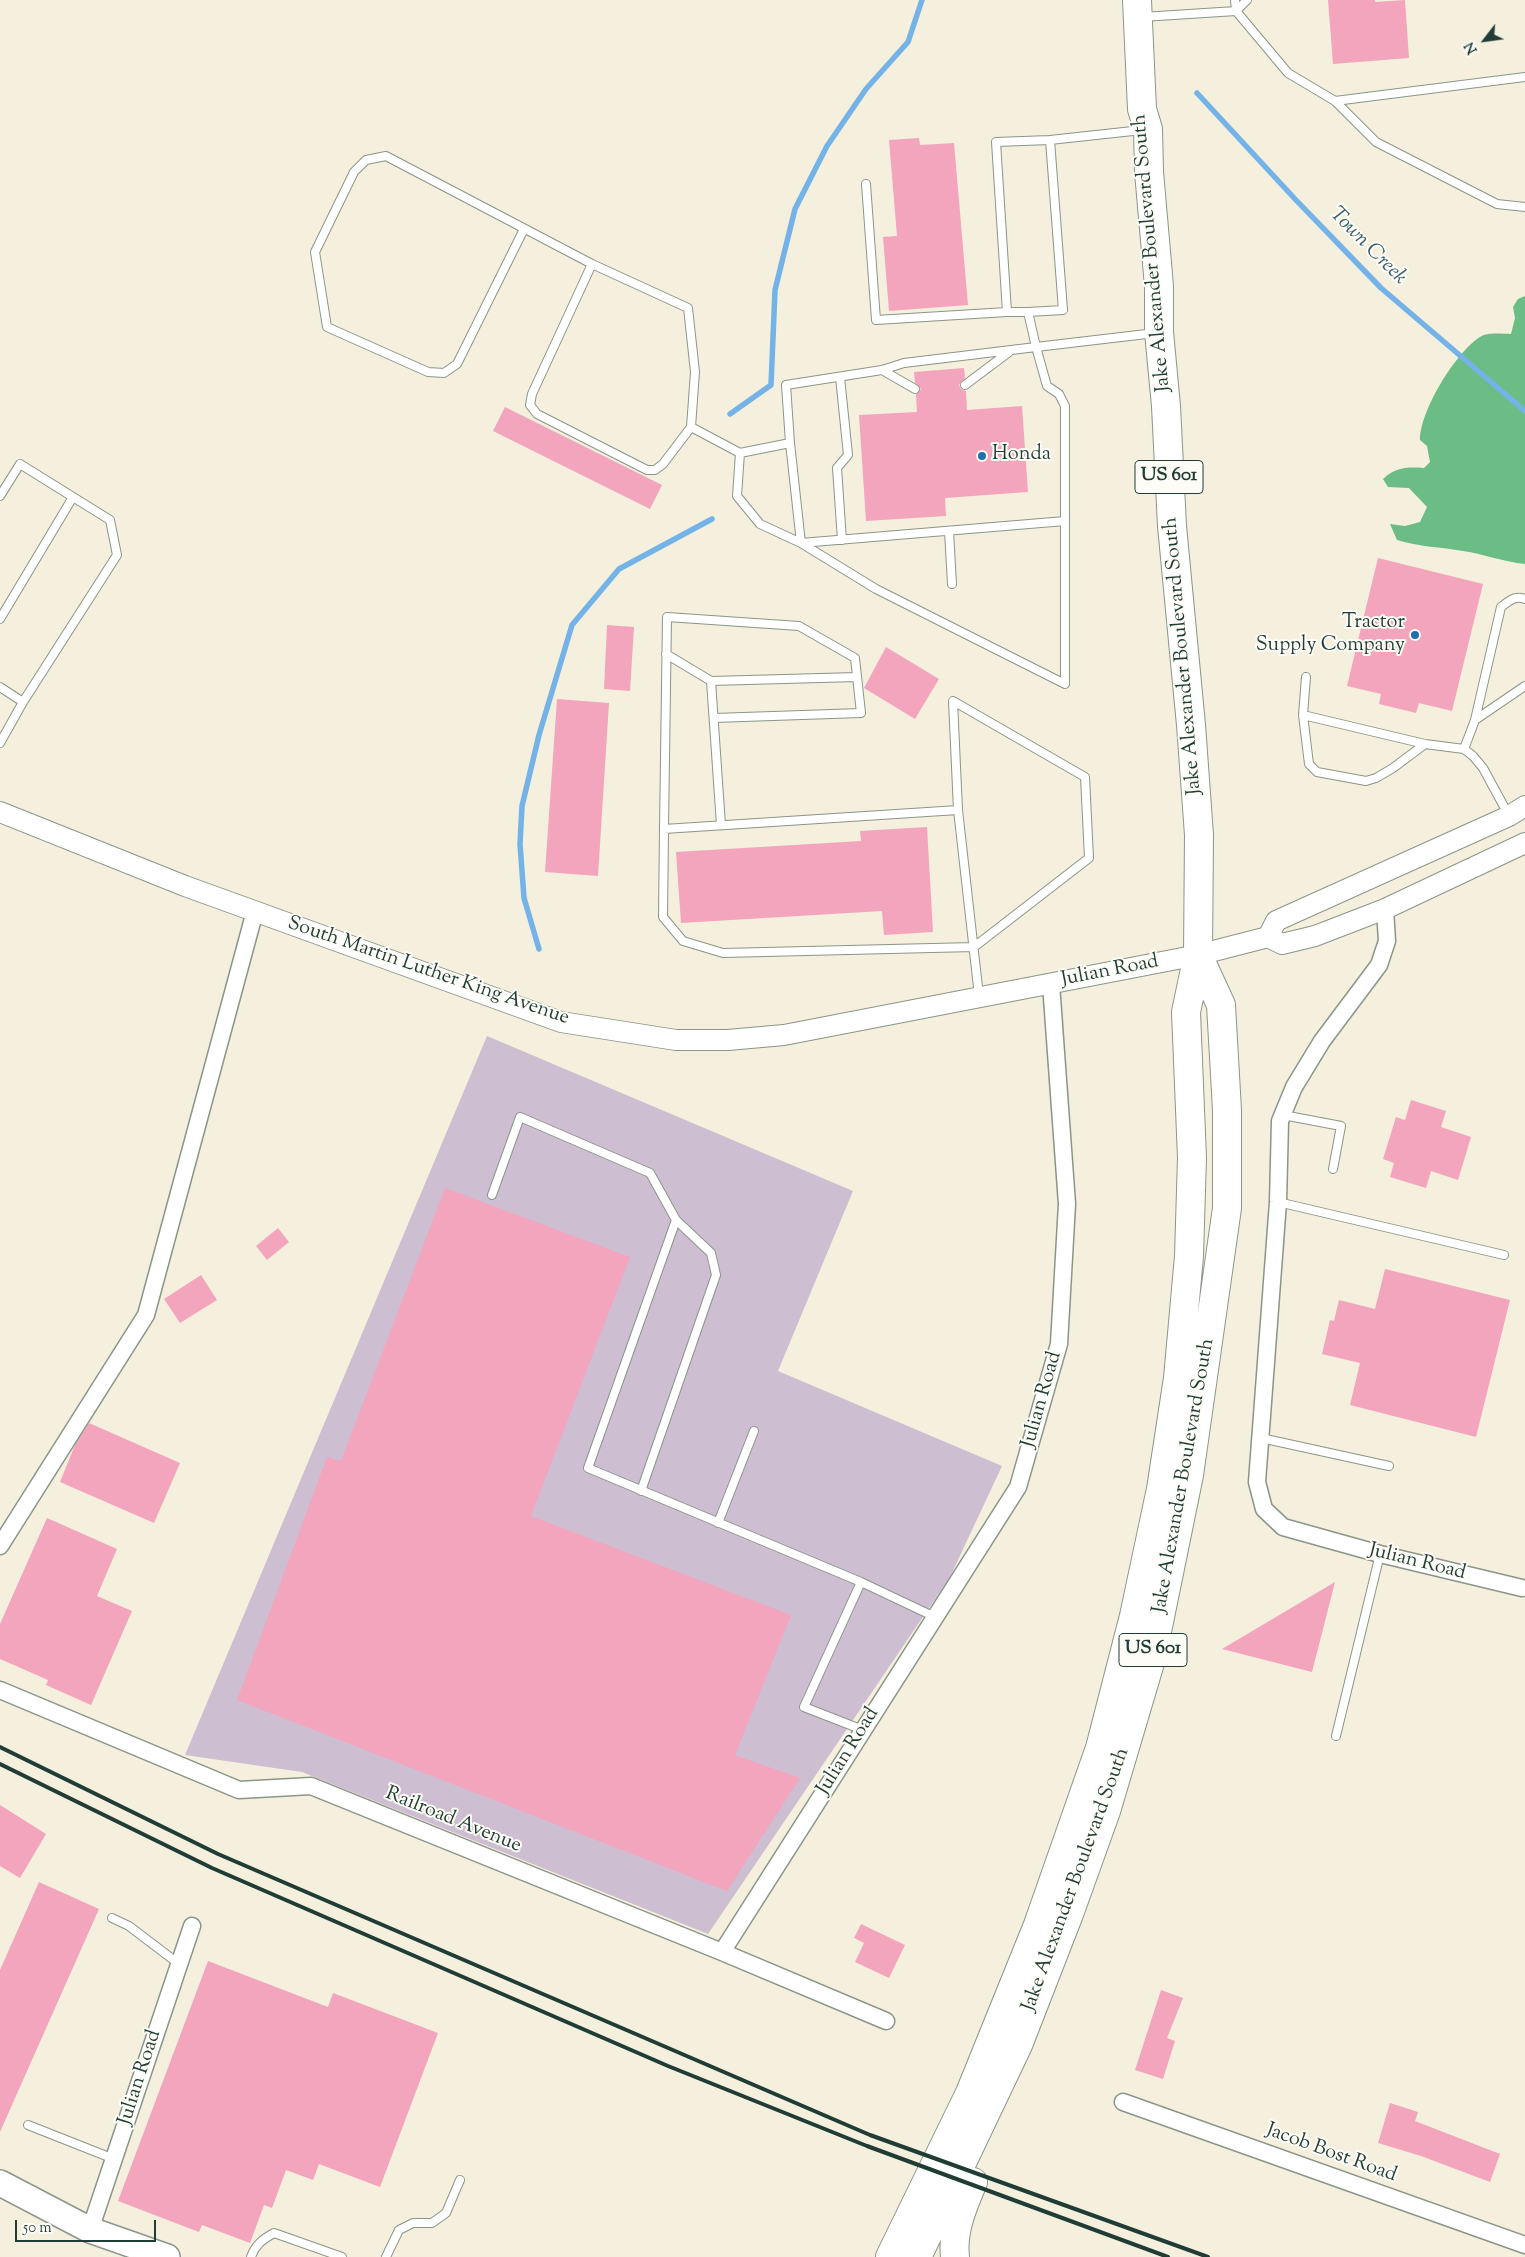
<!DOCTYPE html>
<html>
<head>
<meta charset="utf-8">
<style>
  body { margin:0 }
  #map { position:relative; width:1525px; height:2257px; overflow:hidden; background:#f5efdd; font-family:"Sorts Mill Goudy",serif }
  canvas { display:block }
  .north { position:absolute; left:1460px; top:15px; width:50px; height:50px; -webkit-text-stroke:4px #fdfcf7; paint-order:stroke; rotate:240deg; font-size:14px; font-weight:700; line-height:20px; text-align:center; color:#1f3d34 }
  .north::after { content:''; display:block; margin:auto; width:18px; height:22px; background:#1f3d34; clip-path:polygon(50% 0,100% 100%,50% 72%,0 100%) }
  .scale { position:absolute; left:15px; top:2220px; width:141px; height:22px; box-sizing:border-box; border:2px solid #1f3d34; border-top:0; padding-left:6px; font-size:15px; line-height:18px; white-space:nowrap; color:#1f3d34; -webkit-text-stroke:4px #fdfcf7; paint-order:stroke }
</style>
</head>
<body>
<div id="map">
<canvas width="1525" height="2257"></canvas>
<div class="north">N</div>
<div class="scale">50 m</div>
</div>
<script>
const ctx = document.querySelector('canvas').getContext('2d');
ctx.lineJoin = 'round';
function fillPath(path, color) {
  ctx.fillStyle = color;
  ctx.fill(path, 'evenodd');
}
function trace(path, color, width, dash) {
  ctx.strokeStyle = color;
  ctx.lineWidth = width;
  ctx.lineCap = dash ? 'butt' : 'round';
  ctx.setLineDash(dash || []);
  ctx.stroke(path);
}
function write(font, color, halo, rows, align = 'center') {
  ctx.font = font + ' "Sorts Mill Goudy",serif';
  ctx.lineWidth = 4;
  ctx.setLineDash([]);
  ctx.textBaseline = 'middle';
  ctx.strokeStyle = halo;
  ctx.fillStyle = color;
  for (const [text, x, y, turn = 0] of rows) {
    ctx.save();
    ctx.translate(x, y);
    ctx.rotate((+turn || 0) * Math.PI / 180);
    ctx.textAlign = isNaN(turn) ? turn : align;
    if (halo) ctx.strokeText(text, 0, 0);
    ctx.fillText(text, 0, 0);
    ctx.restore();
  }
}
const industrial = new Path2D(`
  M487 1036 853 1191 778 1371 1002 1466 950 1577 708 1934 302 1772 185 1755Z`);
const forest = new Path2D(`
  M1525 296V564C1504 562 1484 554 1463 551 1441 547 1419 547 1397 540L1390 524 1405 526 1420 522 1427 507 1409 488 1388 487 1383 479C1396 467 1407 467 1424 468L1430 462 1427 446 1420 440C1420 411 1455 353 1480 337 1487 332 1502 334 1511 334L1515 318 1513 307 1518 299Z`);
const stream = new Path2D(`
  M1197 93 1295 199 1381 288 1525 411
  M730 414 771 385 775 290 795 209 827 146 866 89 908 42 922 0
  M539 949 524 898 520 844 522 806 539 735 572 625 619 569 712 519`);
const building = new Path2D(`
  M1328 0H1375V2L1405 0 1409 58 1333 64Z
  M919 138 920 145 954 143 968 305 889 311 883 237 897 236 889 140Z
  M964 368 965 378 959 385 961 389 966 391 967 410 1022 406 1028 492 945 498 946 516 866 521 859 415 917 412 916 394 921 389 915 383 914 372Z
  M505 407 662 485 650 509 493 431Z
  M1378 558 1483 584 1452 711 1419 703 1416 713 1379 704 1381 694 1347 686Z
  M607 625 634 627 630 691 604 689Z
  M886 647 939 679 915 719 864 688Z
  M557 699 609 703 598 876 545 872Z
  M927 827 933 932 884 935 882 911 681 923 676 852 861 841 860 831Z
  M1411 1100 1446 1111 1441 1127 1471 1137 1458 1180 1431 1171 1426 1188 1390 1177 1394 1163 1383 1159 1396 1117 1405 1120Z
  M445 1188 630 1257 531 1516 791 1615 735 1755 800 1778 727 1891 237 1700 327 1457 341 1461Z
  M278 1228 289 1242 267 1260 256 1246Z
  M1385 1269 1510 1300 1476 1437 1350 1405 1360 1363 1322 1354 1330 1320 1334 1321 1339 1300 1375 1309Z
  M201 1275 217 1300 180 1323 164 1299Z
  M89 1423 180 1463 154 1523 60 1482 75 1445Z
  M47 1518 117 1549 97 1596 132 1611 91 1705 46 1685 48 1680 0 1659V1624Z
  M1335 1582 1312 1672 1222 1649Z
  M0 1805 46 1834 20 1878 0 1866Z
  M39 1882 99 1909 0 2132V1970Z
  M861 1924 905 1945 889 1978 855 1962 864 1943 854 1938Z
  M208 1961 328 2007 333 1993 438 2033 380 2187 319 2164 313 2180 286 2170 272 2208 264 2205 250 2243 202 2225 199 2232 118 2201Z
  M1161 1990 1183 1998 1167 2038 1175 2041 1163 2079 1135 2070Z
  M1390 2103 1418 2112 1415 2121 1500 2154 1490 2182 1421 2156 1378 2143Z`);
const service = new Path2D(`
  M1235 0 1236 11
  M1236 11 1247 0
  M1142 17 1236 11 1288 73 1335 101 1376 142 1497 204 1525 207
  M1335 101 1525 77
  M1142 130 1050 140 1063 310 1028 312 1036 347 904 363 882 370 786 385 790 443 801 543 876 589 1065 684V406L1059 394 1047 386 1036 347 1155 333
  M866 184 876 320 1007 312
  M524 229 457 364 444 373 428 372 327 327 315 252 354 172 366 160 386 156 592 264
  M1028 312H1007L996 142 1050 140
  M882 370 915 389
  M840 377 848 455 837 468 842 540
  M965 385 1009 352
  M691 427 695 372 688 308 592 264 532 394 530 405 537 414 647 470H655L663 464 691 427 740 453 790 443
  M740 453 737 496 760 524 801 543 1065 521
  M0 496 20 464 73 497 0 619
  M949 531 952 584
  M666 654 711 681 721 825
  M1306 677 1303 715 1309 764 1317 772 1366 781 1376 778 1393 768 1425 744
  M711 681 857 677
  M0 687 23 702 0 743
  M23 702 117 555 110 520 73 497
  M1303 715 1425 744 1464 749 1473 756 1483 768 1508 814
  M1475 720 1525 686
  M1464 749 1475 720 1501 607C1509 601 1515 595 1525 599
  M958 810 953 701 1085 777 1089 858 974 947 723 953 683 941 663 917 664 829 958 810 979 996
  M664 829 667 617 799 626 855 658 861 713 714 718
  M1283 1115 1341 1126 1333 1169
  M492 1195 520 1117 650 1173 676 1220 588 1468 861 1582
  M1278 1202 1504 1255
  M1261 1438 1389 1466
  M641 1491 716 1275 711 1253 676 1220
  M718 1523 754 1431
  M863 1730 804 1707 861 1582 935 1617
  M1336 1736 1380 1554
  M112 1918 129 1926 179 1964
  M28 2125 114 2159
  M251 2257C255 2245 263 2239 274 2233L342 2257
  M386 2257 399 2230 413 2223H432L446 2213 460 2180`);
const minor = new Path2D(`
  M1385 909 1387 941 1379 965 1322 1041 1294 1087 1280 1121 1278 1202 1257 1482 1264 1509 1283 1527 1380 1554 1522 1588
  M0 1546 146 1315 255 911
  M0 1690 239 1790 311 1786 722 1952 886 2021
  M722 1952 1018 1487 1059 1344 1067 1204 1051 984
  M1123 2102 1525 2245
  M90 2230 192 1926`);
const tertiary = new Path2D(`
  M0 812 185 886 561 1022 676 1040H728L784 1035 1198 955 1268 937 1282 944 1315 936 1385 909 1525 843
  M1268 937 1276 921 1509 816 1525 806`);
const primary = new Path2D(`
  M0 2183 90 2230 167 2257`);
const trunk = new Path2D(`
  M890 2257 970 2093 1038 1925 1100 1748 1134 1616 1161 1489 1178 1378 1189 1256 1192 1158 1186 1012 1198 955 1199 835 1191 725 1172 526 1166 406 1159 332V286L1149 172 1148 129 1142 109 1137 0
  M917 2257 1018 2045 1069 1914 1106 1811 1152 1656 1189 1475 1227 1208V1110L1221 1005 1198 955
  M955 2257C952 2230 963 2206 973 2182`);
const rail = new Path2D(`
  M0 1747 218 1854 870 2135 1208 2257
  M0 1764 212 1868 668 2066 867 2146 1168 2257`);
const markers = [
  [982,456,5,"#1f6fb2"],
  [1415,635,5,"#1f6fb2"]
];
const shields = [
  [1169,477,68],
  [1153,1650,68]
];
const shieldNames = [
  ["US 601",1169,477],
  ["US 601",1153,1650]
];
const streetNames = [
  ["Jake Alexander Boulevard South",1153,253,-95],
  ["Jake Alexander Boulevard South",1184,656,-95],
  ["South Martin Luther King Avenue",428,972,19],
  ["Julian Road",1110,972,-11],
  ["Julian Road",1043,1400,-74],
  ["Jake Alexander Boulevard South",1185,1476,-80],
  ["Julian Road",1417,1563,14],
  ["Julian Road",849,1752,-58],
  ["Railroad Avenue",453,1821,22],
  ["Jake Alexander Boulevard South",1077,1880,-70],
  ["Julian Road",141,2078,-72],
  ["Jacob Bost Road",1331,2154,20]
];
const poiNames = [
  ["Honda",992,456],
  ["Tractor",1405,624,"right"],
  ["Supply Company",1405,647,"right"]
];
const waterNames = [
  ["Town Creek",1367,247,45]
];
fillPath(industrial, '#cebed1');
fillPath(forest, '#6cbc86');
trace(stream, '#74b3e7', 5.5);
fillPath(building, '#f3a5bd');
trace(service, '#8a9688', 10);
trace(minor, '#8a9688', 19);
trace(tertiary, '#8a9688', 22);
trace(primary, '#8a9688', 28);
trace(trunk, '#8a9688', 30);
trace(service, '#fff', 8);
trace(minor, '#fff', 16);
trace(tertiary, '#fff', 20);
trace(primary, '#fff', 25);
trace(trunk, '#fff', 28);
trace(rail, '#1f3d34', 4);
for (const [x, y, r, color] of markers) {
  const dot = new Path2D();
  dot.arc(x, y, r, 0, 2 * Math.PI);
  ctx.fillStyle = color;
  ctx.fill(dot);
  trace(dot, '#fdfcf7', 2);
}
for (const [x, y, w] of shields) {
  const box = new Path2D();
  box.roundRect(x - w / 2, y - 16.5, w, 33, 4);
  ctx.fillStyle = '#fdfcf7';
  ctx.fill(box);
  trace(box, '#1f3d34', 1);
}
write('bold 19px', '#1f3d34', null, shieldNames);
write('20px', '#1f3d34', '#fdfcf7', streetNames);
write('20px', '#1f3d34', '#fdfcf7', poiNames, 'left');
write('italic 21px', '#39606a', '#fdfcf7', waterNames);
</script>
</body>
</html>
